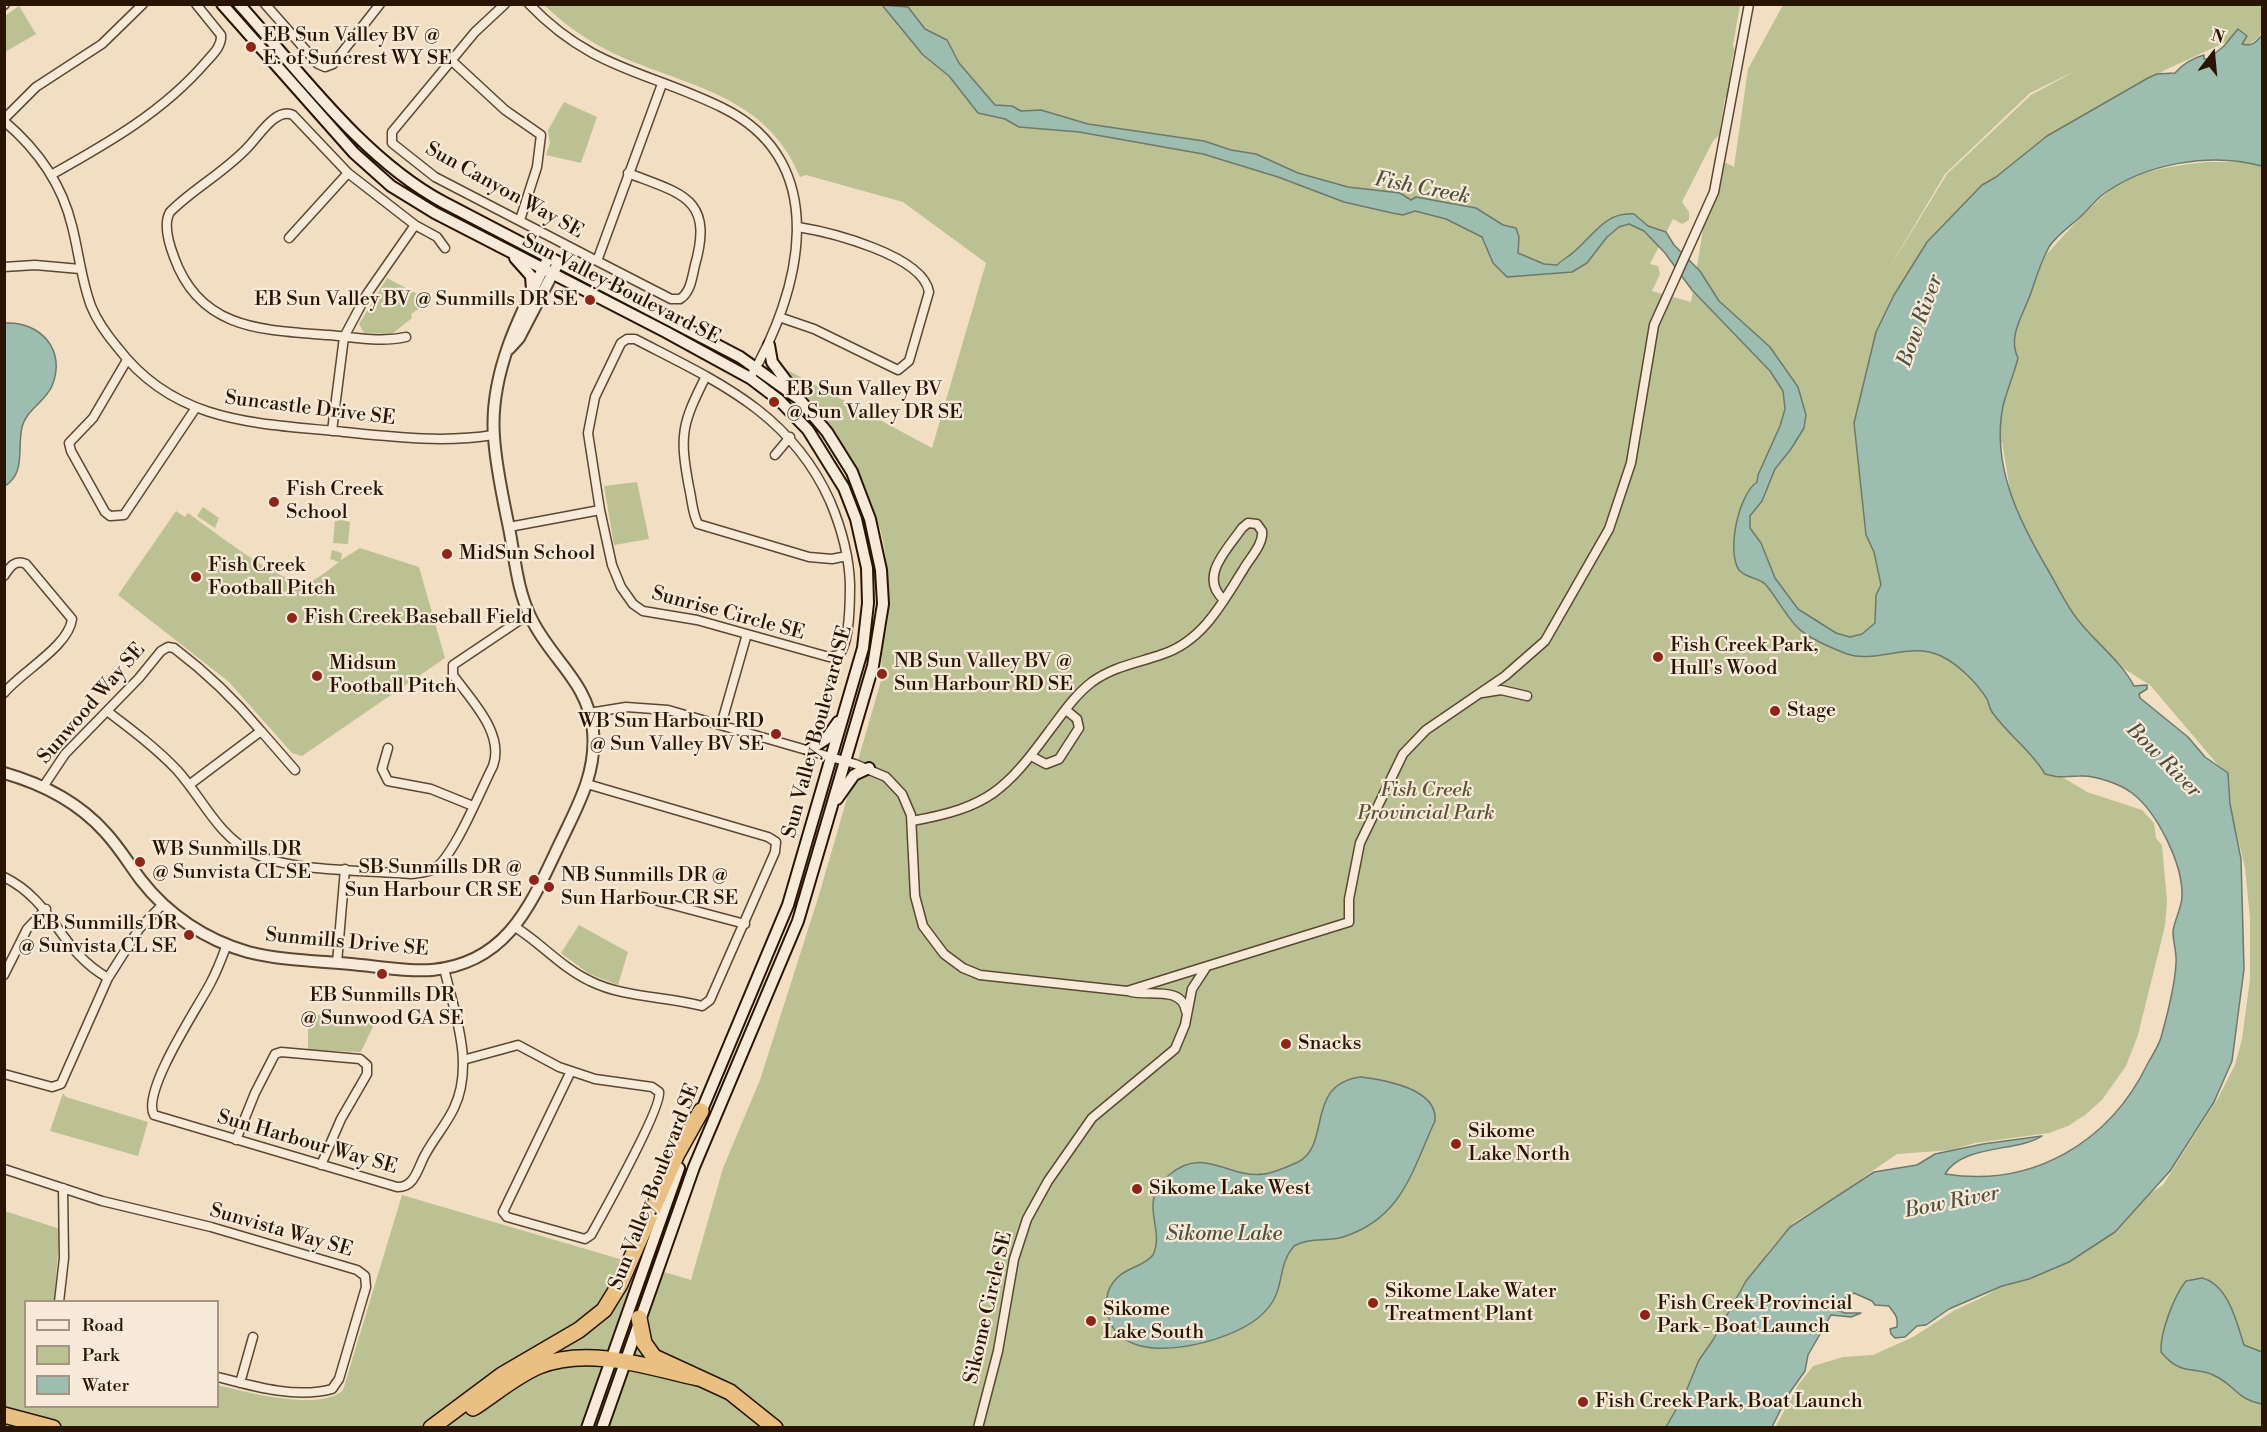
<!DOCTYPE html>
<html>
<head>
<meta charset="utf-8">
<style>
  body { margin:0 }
  #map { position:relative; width:2267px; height:1432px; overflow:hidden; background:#f2dfc3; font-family:"Libre Bodoni",serif }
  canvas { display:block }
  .frame { position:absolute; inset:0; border:6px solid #291402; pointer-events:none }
  .legend { position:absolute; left:24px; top:1300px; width:195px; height:108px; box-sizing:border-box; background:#f7ead8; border:2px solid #a59482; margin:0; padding:8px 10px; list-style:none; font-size:18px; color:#291402 }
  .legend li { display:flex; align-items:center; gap:12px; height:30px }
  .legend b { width:30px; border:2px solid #a59482 }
  .north { position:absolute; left:2183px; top:24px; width:60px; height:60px; -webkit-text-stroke:4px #f7ead8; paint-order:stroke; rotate:16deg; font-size:16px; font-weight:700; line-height:24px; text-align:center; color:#291402 }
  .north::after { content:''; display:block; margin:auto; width:21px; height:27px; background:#291402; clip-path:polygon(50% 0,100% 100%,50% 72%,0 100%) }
</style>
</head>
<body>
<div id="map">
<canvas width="2267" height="1432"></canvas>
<div class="frame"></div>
<ul class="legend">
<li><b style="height:8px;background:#f7ead8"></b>Road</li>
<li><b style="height:16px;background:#bcc193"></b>Park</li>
<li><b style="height:16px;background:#9cbdb0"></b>Water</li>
</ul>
<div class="north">N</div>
</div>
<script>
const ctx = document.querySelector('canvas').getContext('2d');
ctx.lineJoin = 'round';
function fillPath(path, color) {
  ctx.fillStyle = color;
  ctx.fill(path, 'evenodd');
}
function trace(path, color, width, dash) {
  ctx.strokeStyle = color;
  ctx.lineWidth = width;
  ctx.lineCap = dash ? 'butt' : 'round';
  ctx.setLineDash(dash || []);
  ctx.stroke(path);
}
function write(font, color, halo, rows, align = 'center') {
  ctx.font = font + ' "Libre Bodoni",serif';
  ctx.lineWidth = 4.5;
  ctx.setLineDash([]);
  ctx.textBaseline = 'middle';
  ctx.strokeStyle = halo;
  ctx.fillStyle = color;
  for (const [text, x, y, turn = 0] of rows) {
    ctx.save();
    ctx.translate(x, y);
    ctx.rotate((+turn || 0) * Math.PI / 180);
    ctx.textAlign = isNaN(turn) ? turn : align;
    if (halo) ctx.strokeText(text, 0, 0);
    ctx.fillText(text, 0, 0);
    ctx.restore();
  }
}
const green = new Path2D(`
  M544 5H1740L1733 45 1735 51C1731 56 1729 87 1729 96L1725 98 1719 135 1713 141 1682 202 1689 212V220L1682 224 1673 219 1650 264 1658 266 1660 274 1652 291 1691 302 1715 157 1734 167 1748 69 1783 5H2262C2262 27 2267 36 2245 46L2235 38 2165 70 2115 102 1958 234 2054 772 2087 792 2142 810 2154 823 2156 838 2162 845 2167 901 2165 926 2138 1035 2126 1066 2102 1100 2085 1115 2068 1126 2049 1133 1975 1143 1952 1150 1897 1154 1835 1197 1794 1222 1768 1252 1675 1427 5 1428V1211L60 1229 54 1301 26 1302V1406H218V1385C245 1392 321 1412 343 1390L402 1195 691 1280 723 1168 760 1080 819 895 883 674C879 658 884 642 887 625 889 611 888 597 888 583 886 495 835 430 780 366L932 448 986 263 903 202 806 175 800 177C766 94 687 87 615 54 589 42 565 25 544 5ZM2077 70 2031 95 1947 174 1887 272 1945 174 2030 93Z
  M19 6 36 34 5 52V16Z
  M564 102 597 117 581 163 546 155 550 143 548 130Z
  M2208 162H2262V1427L1775 1428 1798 1385 1813 1366 1843 1357 1873 1355 1913 1337 1955 1310 1983 1297 2036 1267 2163 1185 2218 1098 2235 1065 2242 1039 2250 979V918L2245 868 2231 809 2229 778 2150 685 2118 665 2067 607 2020 520 2010 490 2002 442 1955 455 2050 246 2047 254C2065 234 2097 198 2119 184 2145 169 2179 165 2208 162Z
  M387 278 431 301 411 314 412 318 392 334 364 333 359 324Z
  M637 482 649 539 614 545 604 486Z
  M203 507 219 518 215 528 197 516Z
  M176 511 185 517 188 513C211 529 282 586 307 582 318 580 330 568 339 562L330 559 332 550 342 553 341 560 360 548 419 567 445 658 302 756 292 753 229 682 118 595Z
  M343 520 350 522 348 544 333 543 335 521Z
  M579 925 628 952 618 985 589 974 561 953Z
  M308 1014 376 1020 361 1052 308 1050Z
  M63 1093 66 1097 148 1122 138 1156 50 1131Z`);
const water = new Path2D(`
  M882 5 908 7 925 29 947 40 959 63 995 105 1012 106 1021 111 1041 110 1088 124 1204 141 1231 150 1256 154 1298 173 1348 187 1400 193 1411 200 1416 197 1476 208 1503 225 1516 228 1519 237 1518 253 1544 264 1557 265C1563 259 1570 256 1576 250 1595 233 1606 212 1634 214L1648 226 1666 232 1674 245 1700 271 1719 301 1770 347 1798 387 1806 415 1804 428 1791 449 1775 469 1762 501 1750 516V528L1761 543 1775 578 1798 609 1836 633 1850 637 1862 634 1875 623 1876 595 1881 585 1874 552 1866 535 1854 423 1876 332 1894 295 1927 242 1982 185 1996 177 2047 136 2148 78 2157 74 2175 73C2182 65 2193 58 2204 55V59H2208L2224 46 2238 29 2247 36 2242 44C2252 47 2256 42 2262 35V166C2211 152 2144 163 2101 196 2093 203 2086 212 2078 219 2069 227 2056 236 2049 247 2040 263 2035 282 2029 298 2021 318 2008 338 2018 358 2014 374 2007 390 2003 406 1991 465 2019 521 2048 570 2058 587 2066 605 2078 620 2096 643 2121 661 2134 686L2147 685V689L2139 694 2140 698 2188 737 2205 757 2228 773 2230 804 2241 859 2244 969 2232 1061 2214 1102 2170 1171 2115 1232 2069 1262 2029 1279 2002 1286 1949 1309 1926 1325 1917 1326 1905 1337 1895 1338 1891 1334 1890 1329 1897 1327C1898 1315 1895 1315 1889 1306L1875 1305 1872 1301 1854 1293 1842 1300 1837 1310 1845 1313H1861L1851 1317 1831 1315 1808 1355 1805 1371 1788 1395 1772 1427H1666L1685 1394 1699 1360 1713 1340 1746 1281 1790 1227 1874 1172 1917 1165 1935 1154 1983 1144 2042 1136C2018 1152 1963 1144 1945 1174 2033 1188 2110 1142 2148 1063 2153 1054 2160 1044 2162 1034 2168 1012 2175 986 2176 963 2177 953 2173 942 2173 932 2174 920 2182 908 2182 896 2183 864 2157 812 2132 793 2120 784 2095 775 2080 776 2063 776 2063 779 2045 774 2031 750 2008 735 1992 712 1989 708 1989 703 1987 699 1977 683 1958 664 1941 656 1910 641 1876 664 1847 654 1832 648 1807 638 1796 626 1784 613 1777 598 1766 585 1759 577 1747 579 1739 570 1726 551 1739 494 1757 482L1758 475 1780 426 1785 409 1783 391 1770 371 1692 290 1665 253 1644 231 1629 224 1619 227 1607 237 1587 263 1572 272 1507 277 1493 263 1482 237 1446 219 1415 211 1403 215 1392 213 1344 202 1278 177 1203 154 1079 132 1019 127 1005 119 978 113 949 76 923 55Z
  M5 323C40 321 67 350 52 386 45 402 26 410 22 427 17 448 26 473 5 486Z
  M1361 1077C1385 1080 1438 1089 1435 1121 1412 1170 1403 1218 1343 1237 1327 1242 1310 1237 1294 1246 1274 1269 1289 1293 1258 1318 1229 1342 1133 1369 1111 1324 1106 1314 1105 1303 1108 1292 1118 1266 1141 1270 1153 1255 1166 1226 1136 1205 1169 1175 1204 1145 1228 1179 1264 1174 1274 1173 1289 1166 1298 1162 1332 1145 1304 1084 1361 1077Z
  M2202 1278C2228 1284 2237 1323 2244 1345L2262 1352V1404C2236 1398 2238 1389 2219 1378 2197 1364 2183 1379 2161 1352 2160 1332 2174 1296 2186 1281Z`);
const minor = new Path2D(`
  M265 4 318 64 325 67 333 64 380 4
  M505 4 475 32 392 132V143L435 177 597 261 662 84
  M529 4C592 70 648 71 723 108 834 163 800 293 750 378
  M4 5 5 4
  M452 61 505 110 541 135 537 167 520 220
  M4 119 36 87 102 44 143 4
  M4 121C37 149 62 184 72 226 79 253 81 279 91 306 97 321 107 335 118 348 176 424 257 423 344 432 393 437 444 443 493 435
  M51 175C108 143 163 112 206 62 213 54 222 46 221 35L196 4
  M415 225 437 237 445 248
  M289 238 348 173
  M597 261 671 299H680C691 292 692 277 695 265 714 198 682 194 628 173
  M4 267 35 265 80 269
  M779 317 814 329 898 370 909 361 929 292C923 255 829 232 798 227
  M627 339H635C716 381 790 412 830 501 841 527 849 555 850 584 850 602 850 642 839 655L829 657 697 620 643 611 633 604 621 587 612 565 600 510 588 433 595 397 621 343Z
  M127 360 93 418 69 443 71 451 105 512 110 516 124 515 195 409
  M706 376C682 424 679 434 689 487 692 499 692 513 698 524L809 557 832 559 847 556
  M332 431 344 337 367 294 415 225 348 173 293 115C276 107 259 136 248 147 225 172 194 188 170 212 163 224 169 244 174 257 200 330 262 330 328 335 354 337 380 343 406 337
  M775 455 790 437
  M509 527 600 510
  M4 576C10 567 15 559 26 564L72 619C69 646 21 672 4 693
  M1482 693 1501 690 1527 696
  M107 711C132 730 156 748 177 770 203 799 217 835 253 853 290 872 368 870 411 874 418 873 427 873 434 869 454 857 481 789 493 766 505 733 470 699 453 675V665L529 614
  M589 713 626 707 668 710 855 764 886 777 902 794 911 815 915 896 923 926 944 954 963 968 980 975 1127 991 1349 922V899L1360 843 1403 754 1426 730 1505 676 1545 641 1609 529 1631 463 1654 325 1714 192 1749 4
  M721 725 747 634
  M261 731 295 770
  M388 748 382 769 388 781 431 789 473 806
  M1031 756 1046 764 1059 759 1079 728 1077 719 1066 710
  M43 787 65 754 139 678 161 651 168 647 174 648C207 673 235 700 261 731L189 785
  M912 821C989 807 1005 791 1050 730 1063 713 1075 695 1092 682 1114 666 1138 663 1163 654 1202 641 1222 604 1243 570 1249 559 1264 544 1262 531L1257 524 1248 523 1242 528C1227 550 1198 577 1224 600
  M4 877C55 902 58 950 108 978
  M643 897 745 924
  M515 927C541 943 562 968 590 981 624 998 665 996 702 1006L710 1000 775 852 776 842 768 837 587 784
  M227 944C222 958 217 971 210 984 198 1007 141 1092 154 1115L397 1187C415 1188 418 1167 425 1155 434 1138 446 1125 454 1108 475 1064 454 1012 444 968
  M337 963 345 869
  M4 975 27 929 46 909
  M1131 992C1149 996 1182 986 1186 1011
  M463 1060 518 1045 559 1067 595 1079 652 1087 659 1092C663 1106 602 1215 591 1235L585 1239 507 1217 503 1212 571 1071
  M4 1074 52 1087 61 1084 108 978 139 929 163 904
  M236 1140 255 1093 275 1054 281 1052 360 1059 367 1065V1074L341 1119 321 1165
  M4 1169 102 1201 211 1227 357 1270 365 1276 366 1287 339 1379 332 1389C296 1399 252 1386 218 1377
  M59 1302 64 1258 63 1188
  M240 1383 253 1337
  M978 1428 998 1351 1014 1259 1027 1219 1048 1181 1092 1118 1175 1049 1185 1025 1192 989 1205 969`);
const tertiary = new Path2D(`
  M509 349 519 338 556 267
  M4 773C43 784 78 802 105 832 119 847 129 864 141 880 168 915 206 940 248 952 284 961 323 961 360 965 383 967 408 972 432 970 508 963 531 904 560 843 577 807 597 773 593 731 588 681 551 660 531 618 517 590 515 558 509 528 503 498 496 468 494 437 489 373 521 312 549 257`);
const secondary = new Path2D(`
  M222 4 354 153 391 186 435 213 666 332 750 378 779 400 808 430 844 488 856 519 867 568 868 603 863 648 788 905 699 1117
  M239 4C301 73 362 158 443 202L740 357 799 399 827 432 852 472 870 519 881 570 883 604 873 666 798 921 694 1167 602 1428
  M515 258 531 276 532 290
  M769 345 772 362 790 386
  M809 750 826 739 838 722
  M837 799 854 775 869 768
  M587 1428 679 1168`);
const motorway = new Path2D(`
  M639 1318 644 1343 654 1357 730 1392 775 1428
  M473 1408C495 1394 515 1376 539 1366 589 1346 648 1367 698 1378
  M4 1415 53 1428
  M431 1428 502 1375 579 1330 604 1310 620 1284 677 1154 701 1111`);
const markers = [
  [251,47,6,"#8f2418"],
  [590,300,6,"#8f2418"],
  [774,402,6,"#8f2418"],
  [274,502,6,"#8f2418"],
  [447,554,6,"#8f2418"],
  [196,577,6,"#8f2418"],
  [292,618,6,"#8f2418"],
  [1658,657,6,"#8f2418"],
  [882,674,6,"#8f2418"],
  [317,676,6,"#8f2418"],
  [1775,711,6,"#8f2418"],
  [776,734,6,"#8f2418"],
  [140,862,6,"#8f2418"],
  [534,880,6,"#8f2418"],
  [549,887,6,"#8f2418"],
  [189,935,6,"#8f2418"],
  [382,974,6,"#8f2418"],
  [1286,1044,6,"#8f2418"],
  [1456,1144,6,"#8f2418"],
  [1137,1189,6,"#8f2418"],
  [1373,1303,6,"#8f2418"],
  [1645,1315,6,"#8f2418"],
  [1091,1321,6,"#8f2418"],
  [1583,1402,6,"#8f2418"]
];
const poiNames = [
  ["EB Sun Valley BV @",263,36],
  ["E. of Suncrest WY SE",263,59],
  ["EB Sun Valley BV @ Sunmills DR SE",578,300,"right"],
  ["EB Sun Valley BV",786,390],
  ["@ Sun Valley DR SE",786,413],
  ["Fish Creek",286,490],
  ["School",286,513],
  ["MidSun School",459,554],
  ["Fish Creek",208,566],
  ["Football Pitch",208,589],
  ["Fish Creek Baseball Field",304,618],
  ["Fish Creek Park,",1670,646],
  ["Hull's Wood",1670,669],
  ["NB Sun Valley BV @",894,662],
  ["Sun Harbour RD SE",894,685],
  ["Midsun",329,664],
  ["Football Pitch",329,687],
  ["Stage",1787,711],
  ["WB Sun Harbour RD",764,722,"right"],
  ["@ Sun Valley BV SE",764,745,"right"],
  ["WB Sunmills DR",152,850],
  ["@ Sunvista CL SE",152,873],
  ["SB Sunmills DR @",522,868,"right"],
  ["Sun Harbour CR SE",522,891,"right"],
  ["NB Sunmills DR @",561,876],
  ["Sun Harbour CR SE",561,899],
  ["EB Sunmills DR",177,924,"right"],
  ["@ Sunvista CL SE",177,947,"right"],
  ["EB Sunmills DR",382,996,"center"],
  ["@ Sunwood GA SE",382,1019,"center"],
  ["Snacks",1298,1044],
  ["Sikome",1468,1132],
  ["Lake North",1468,1155],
  ["Sikome Lake West",1149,1189],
  ["Sikome Lake Water",1385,1292],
  ["Treatment Plant",1385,1315],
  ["Fish Creek Provincial",1657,1304],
  ["Park - Boat Launch",1657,1327],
  ["Sikome",1103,1310],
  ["Lake South",1103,1333],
  ["Fish Creek Park, Boat Launch",1595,1402]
];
const streetNames = [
  ["Sun Canyon Way SE",504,191,29],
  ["Sun Valley Boulevard SE",621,290,27],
  ["Suncastle Drive SE",310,409,7],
  ["Sunrise Circle SE",728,614,15],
  ["Sunwood Way SE",92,704,-49],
  ["Sun Valley Boulevard SE",818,732,-75],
  ["Sunmills Drive SE",347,943,5],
  ["Sun Harbour Way SE",307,1143,16],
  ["Sun Valley Boulevard SE",655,1187,-69],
  ["Sunvista Way SE",281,1231,16],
  ["Sikome Circle SE",989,1308,-77]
];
const parkNames = [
  ["Fish Creek",1426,791],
  ["Provincial Park",1426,814]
];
const waterNames = [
  ["Fish Creek",1422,189,11],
  ["Bow River",1921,321,-70],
  ["Bow River",2163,761,45],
  ["Bow River",1952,1203,-11],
  ["Sikome Lake",1224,1235]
];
fillPath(green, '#bcc193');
fillPath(water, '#9cbdb0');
trace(water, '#6e796a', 1.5);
trace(minor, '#5b4732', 11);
trace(tertiary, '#5b4732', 14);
trace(secondary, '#291402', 14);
trace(motorway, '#291402', 18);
trace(minor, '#f7ead8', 8);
trace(tertiary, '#f7ead8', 10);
trace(secondary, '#f7ead8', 10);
trace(motorway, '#e9c082', 15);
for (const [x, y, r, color] of markers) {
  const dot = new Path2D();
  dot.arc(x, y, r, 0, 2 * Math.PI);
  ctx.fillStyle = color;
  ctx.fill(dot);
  trace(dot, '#f7ead8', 2);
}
write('20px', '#291402', '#f7ead8', poiNames, 'left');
write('20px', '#291402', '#f7ead8', streetNames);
write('italic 20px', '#5c5135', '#f7ead8', parkNames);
write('italic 21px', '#514f3f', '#f7ead8', waterNames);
</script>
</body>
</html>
